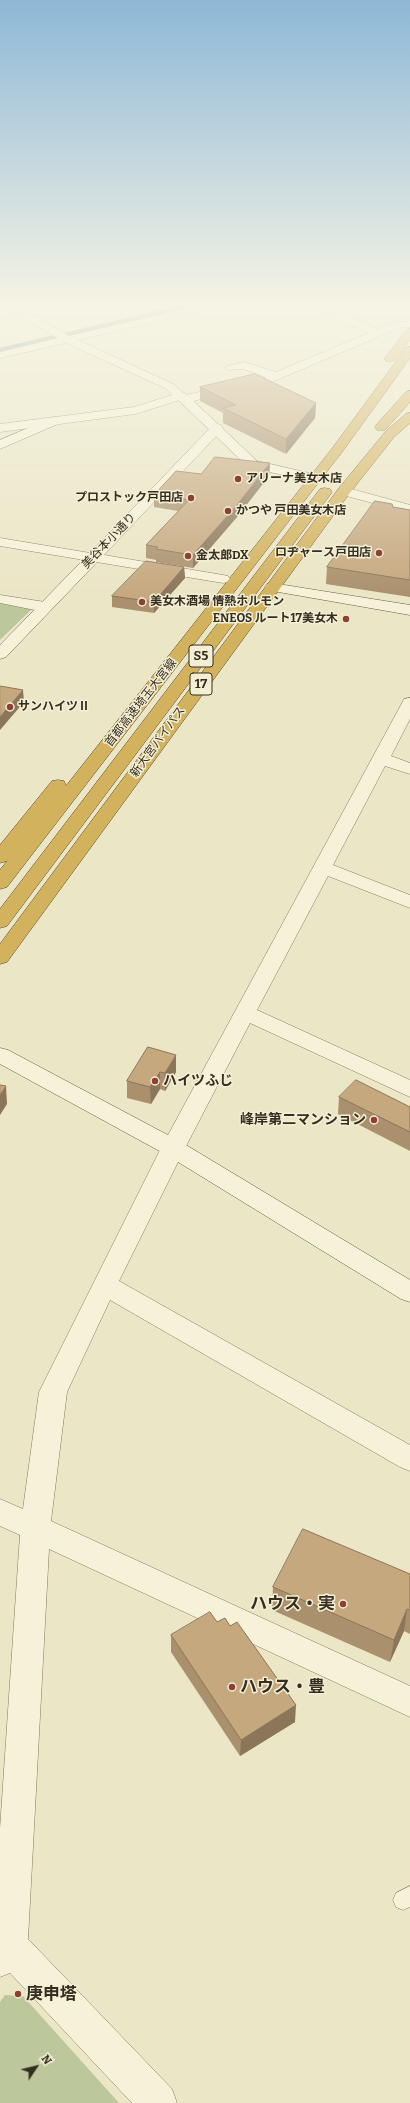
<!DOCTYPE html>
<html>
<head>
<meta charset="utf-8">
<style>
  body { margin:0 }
  #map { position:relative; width:410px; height:2103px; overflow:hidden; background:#ebe6c6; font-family:Bitter,serif }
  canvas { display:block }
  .north { position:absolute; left:16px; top:2047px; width:40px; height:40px; -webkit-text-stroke:3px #f3efd5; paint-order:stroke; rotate:55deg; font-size:11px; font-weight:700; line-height:16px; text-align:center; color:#362e20 }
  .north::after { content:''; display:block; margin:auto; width:14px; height:18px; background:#362e20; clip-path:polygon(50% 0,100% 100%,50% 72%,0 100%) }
</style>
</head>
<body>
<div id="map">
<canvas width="410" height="2103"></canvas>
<div class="north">N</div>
</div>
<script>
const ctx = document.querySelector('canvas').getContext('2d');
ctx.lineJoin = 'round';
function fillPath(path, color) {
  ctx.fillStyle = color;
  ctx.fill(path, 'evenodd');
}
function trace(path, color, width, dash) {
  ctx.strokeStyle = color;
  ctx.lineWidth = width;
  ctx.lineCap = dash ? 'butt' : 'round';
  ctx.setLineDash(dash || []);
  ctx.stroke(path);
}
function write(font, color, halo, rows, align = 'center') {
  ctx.font = font + ' Bitter,"Noto Sans JP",serif';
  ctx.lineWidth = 3;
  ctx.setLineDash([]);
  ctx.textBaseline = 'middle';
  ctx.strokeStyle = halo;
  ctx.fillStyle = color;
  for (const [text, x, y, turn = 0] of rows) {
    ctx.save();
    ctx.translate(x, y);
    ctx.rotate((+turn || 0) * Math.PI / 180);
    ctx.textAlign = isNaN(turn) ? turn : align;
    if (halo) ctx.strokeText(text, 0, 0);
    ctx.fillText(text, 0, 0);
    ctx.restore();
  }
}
const green = new Path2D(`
  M0 603 33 608 0 640Z
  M5 1995 23 1996 119 2103H0V2002Z`);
const stream = new Path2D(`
  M0 350 200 303`);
const lane = new Path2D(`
  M410 1886V1907L403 1910 396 1907 393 1900 396 1893Z`);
const street = new Path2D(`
  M0 303 26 311 69 336 211 303H229L224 306 78 340 173 384 186 395 266 377 243 369 227 370 225 368 227 366 244 362 276 372 369 333 307 305 306 303H319L378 329 395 322 410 321V327H401L272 382 185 403 180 400 135 414 0 432V424L134 407 172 395 165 388 66 343 0 358V352L58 338 18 315 0 309Z
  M217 424 221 425 223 428 221 431 104 555 223 575 228 576 230 579 228 582 223 583 0 546V538L90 553 213 425Z
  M344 487 410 505V513L339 494 337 491Z
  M0 595 45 602 50 604 53 607 50 610 45 612 0 603Z
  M410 698V719L391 756 410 763V774L385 766 333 865 410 895V908L328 876 257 1010 410 1080V1097L250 1023 185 1148 119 1281 410 1445V1471L400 1467 110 1300 67 1392 51 1521 410 1686V1717L49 1549 28 1939 172 2089 177 2103H132L10 1973 0 1977V1829L20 1535 0 1526V1499L23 1509 39 1392 161 1148 402 703 404 699Z`);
const secondary = new Path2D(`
  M45 303H69L64 306 13 314 8 311 13 308Z
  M181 392 185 393 257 461 309 473 311 476 304 480 248 467 177 399 175 396Z
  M54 417 58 418 60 421 58 424 0 449V440Z
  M94 553 99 554 101 557 99 560 6 657 0 659V645L89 554Z
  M272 583 410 605V615L267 590 265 587 267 584Z
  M0 1048 8 1050 181 1142 410 1280V1302L401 1299 165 1154 0 1064Z`);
const highway = new Path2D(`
  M410 329V340L394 361H386L384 359 386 357 406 330Z
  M410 347V358L342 452 7 887 0 889V870L43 815 7 861 0 863V845L52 781 58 780 64 781 66 786 334 446 406 348Z
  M410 391V402L385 430H377L375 427 377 424 406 392Z
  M410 413V423L394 437 349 494 7 962 0 964V944L339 488 386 431 406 414Z
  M325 488 330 489 332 492 330 495 7 926 0 928V909L320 489Z`);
const wall = new Path2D(`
  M200 387 316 403 315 418 286 454 223 423V413L200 401Z
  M270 463 269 476 237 517 193 568 156 562V560L146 558V545L178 511 154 507V495Z
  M393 507 410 510V597L326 584 327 567Z
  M184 567 185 578 154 613 112 607V596Z
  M148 1047 176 1072 165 1091 160 1089 151 1104 127 1098V1081Z
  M339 1097 410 1107V1151L338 1114Z
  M410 1574V1634L404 1631 390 1662 272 1610 273 1587Z
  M217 1622 295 1722 240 1756 171 1652V1635Z`);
const shadedWall = new Path2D(`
  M316 403 315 418 286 454V439Z
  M270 463 269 476 237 517 193 568V555Z
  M184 567 185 578 154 613V602Z
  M23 690 24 702 0 730V717Z
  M176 1055V1072L165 1091V1073Z
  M160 1072V1089L151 1104 150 1087Z
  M6 1086 7 1104 0 1115V1095Z
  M407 1609 404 1631 390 1662 394 1640Z
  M296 1705 295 1722 240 1756 241 1740Z`);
const building = new Path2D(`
  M255 374 316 403 286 439 223 408 236 405 200 387Z
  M215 457 270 463 237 505 193 555 156 549 158 547 146 545 189 500 154 495 176 471 201 474Z
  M375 501 392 504 393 507 410 510V580L327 567Z
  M146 561 184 567 154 602 112 596Z
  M0 686 23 690 0 717Z
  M148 1047 176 1055 165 1073 160 1072 150 1087 127 1081Z
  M356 1080 410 1107V1132L339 1097Z
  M0 1085 6 1086 0 1095Z
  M303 1529 410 1574V1610L407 1609 394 1640 273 1587Z
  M210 1612 217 1622 225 1618 230 1626 237 1622 296 1705 241 1740 171 1635Z`);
const markers = [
  [238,479,4,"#8f4032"],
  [191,498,4,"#8f4032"],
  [228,511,4,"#8f4032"],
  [379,553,4,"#8f4032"],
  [188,556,4,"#8f4032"],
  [142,602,4,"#8f4032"],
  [346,619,4,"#8f4032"],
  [10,707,4,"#8f4032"],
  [155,1081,4,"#8f4032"],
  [374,1120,4,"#8f4032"],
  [343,1604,4,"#8f4032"],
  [232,1687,4,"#8f4032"],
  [18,1994,4,"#8f4032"]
];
const farPoinames = [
  ["アリーナ美女木店",246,479],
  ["プロストック戸田店",183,498,"right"],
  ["かつや 戸田美女木店",236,511],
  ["ロヂャース戸田店",371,553,"right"],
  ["金太郎DX",196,556],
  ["美女木酒場 情熱ホルモン",150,602],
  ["ENEOS ルート17美女木",338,619,"right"],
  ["サンハイツⅡ",18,707]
];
const farStreetnames = [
  ["美谷本小通り",109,541,-46],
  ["首都高速埼玉大宮線",141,703,-52],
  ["新大宮バイパス",158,742,-54]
];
const shields = [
  [201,656,24],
  [201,684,22]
];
const shieldNames = [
  ["S5",201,656],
  ["17",201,684]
];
const poiNames = [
  ["ハイツふじ",163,1081],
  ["峰岸第二マンション",366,1120,"right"]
];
const nearPoinames = [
  ["ハウス・実",335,1604,"right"],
  ["ハウス・豊",240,1687],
  ["庚申塔",26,1994]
];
fillPath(green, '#bcc89b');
trace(stream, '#6f8c8a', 4.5);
trace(lane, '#85795d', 1);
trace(street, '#85795d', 1);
trace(secondary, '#675a40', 1);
trace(highway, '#534631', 1);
fillPath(lane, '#f6f2d9');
fillPath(street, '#f6f2d9');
fillPath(secondary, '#f6f2d9');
fillPath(highway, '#d3b25e');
fillPath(wall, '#aa906d');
fillPath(shadedWall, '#8b7659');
fillPath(building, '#c6a87f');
trace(building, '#8b7659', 1);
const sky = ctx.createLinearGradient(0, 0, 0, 597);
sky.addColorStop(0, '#8eb8d6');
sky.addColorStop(0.51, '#f6f4e5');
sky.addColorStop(1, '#f6f4e500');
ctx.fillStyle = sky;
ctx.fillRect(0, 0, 410, 597);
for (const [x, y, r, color] of markers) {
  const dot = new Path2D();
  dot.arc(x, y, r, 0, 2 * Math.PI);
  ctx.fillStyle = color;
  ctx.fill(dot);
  trace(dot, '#f3efd5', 1.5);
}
write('bold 12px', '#362e20', '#f3efd5', farPoinames, 'left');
write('12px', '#362e20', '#f3efd5', farStreetnames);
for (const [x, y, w] of shields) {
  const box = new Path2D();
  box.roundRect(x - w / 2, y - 11, w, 22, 3);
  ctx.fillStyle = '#f3efd5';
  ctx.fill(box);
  trace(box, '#362e20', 1);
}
write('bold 13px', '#362e20', null, shieldNames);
write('bold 14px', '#362e20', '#f3efd5', poiNames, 'left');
write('bold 17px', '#362e20', '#f3efd5', nearPoinames, 'left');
</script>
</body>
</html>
